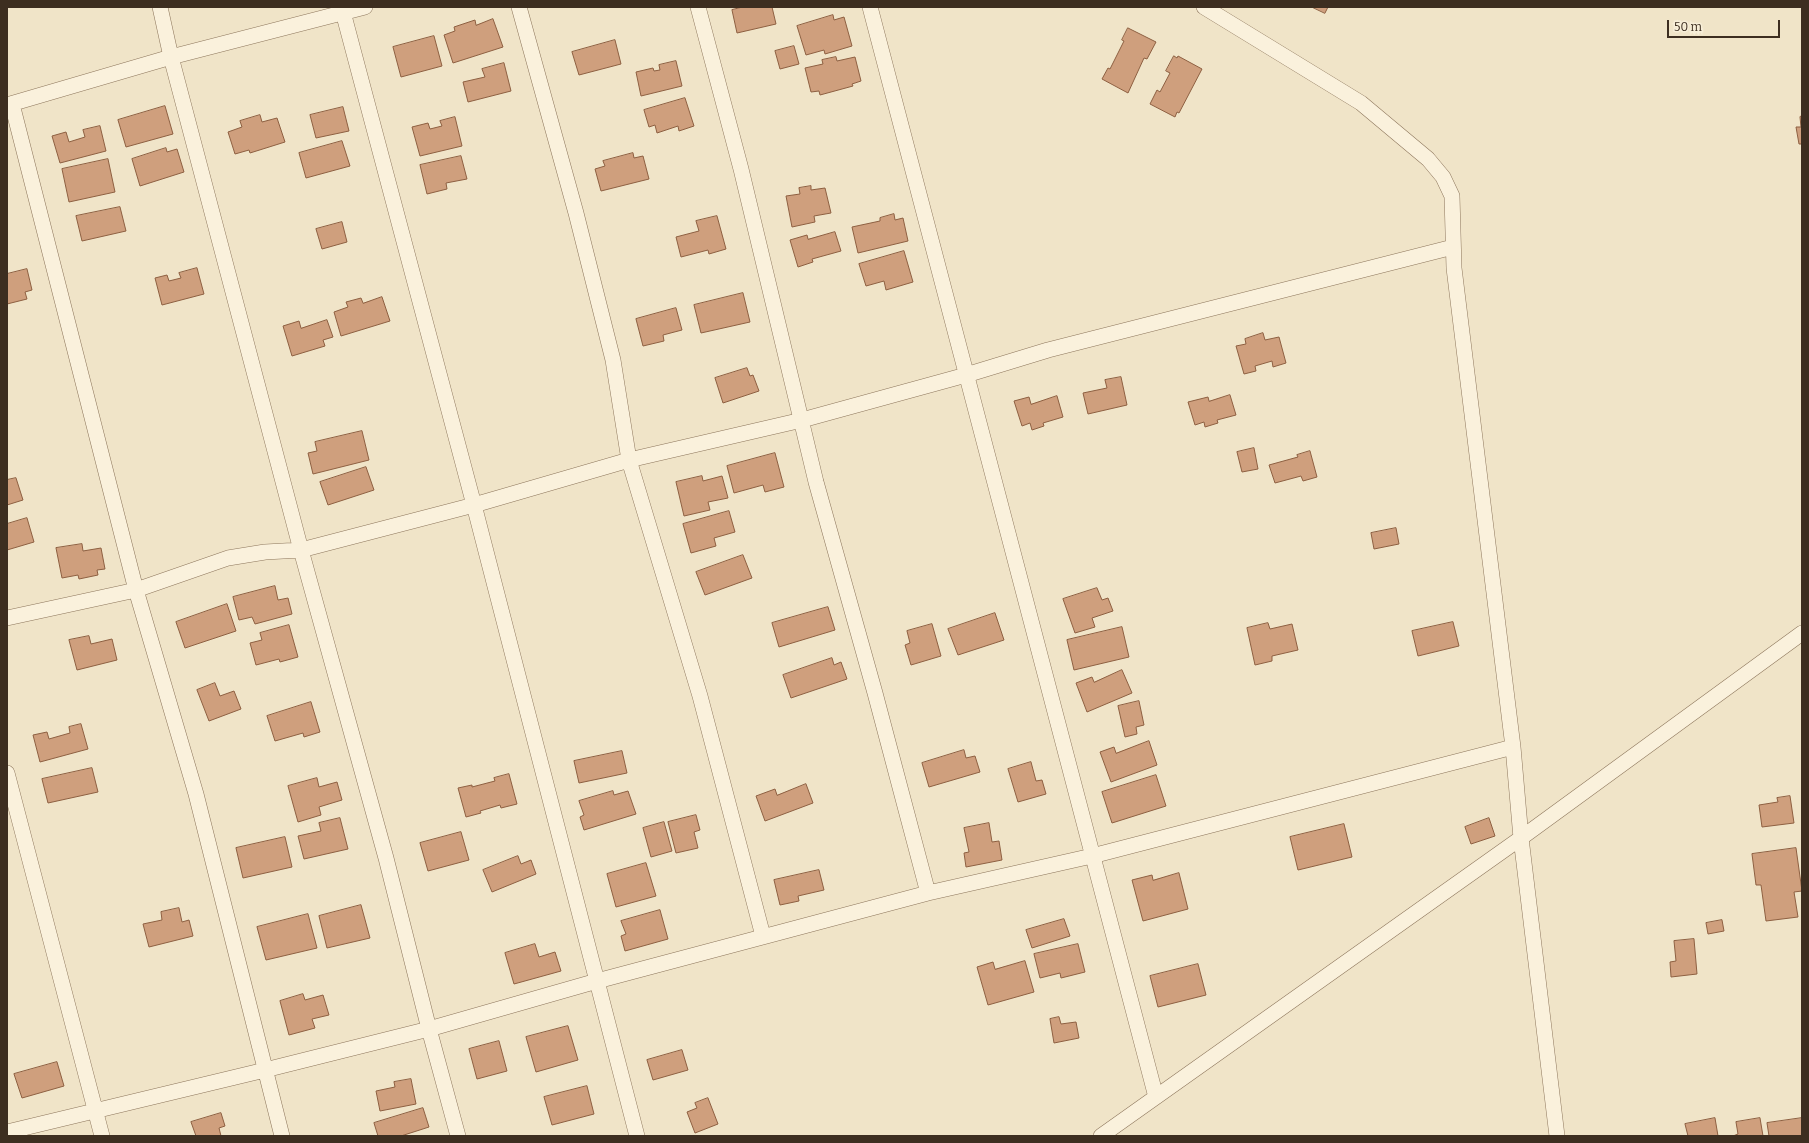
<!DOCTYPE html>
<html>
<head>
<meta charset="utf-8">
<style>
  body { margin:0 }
  #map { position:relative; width:1809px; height:1143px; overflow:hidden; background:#f0e4c8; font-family:Bitter,serif }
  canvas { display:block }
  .frame { position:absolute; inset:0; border:8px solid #3d2e20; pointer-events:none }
  .scale { position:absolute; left:1667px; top:20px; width:113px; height:18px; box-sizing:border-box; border:2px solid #3d2e20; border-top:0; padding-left:5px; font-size:12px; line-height:14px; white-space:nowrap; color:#3d2e20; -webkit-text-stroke:3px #f7eed8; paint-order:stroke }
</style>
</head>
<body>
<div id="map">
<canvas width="1809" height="1143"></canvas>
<div class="frame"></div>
<div class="scale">50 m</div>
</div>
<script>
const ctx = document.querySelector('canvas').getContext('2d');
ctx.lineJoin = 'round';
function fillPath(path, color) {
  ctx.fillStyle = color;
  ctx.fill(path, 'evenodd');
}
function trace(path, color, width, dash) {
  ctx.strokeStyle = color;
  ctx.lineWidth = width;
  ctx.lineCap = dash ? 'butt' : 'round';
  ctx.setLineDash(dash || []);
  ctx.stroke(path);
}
const building = new Path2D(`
  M743 7H772L776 24 737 33 732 10Z
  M1312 7H1328L1325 13Z
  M833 15 834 20 844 17 852 46 825 54 824 50 806 55 797 26Z
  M493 19 503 47 453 63 444 35 455 31 454 27 475 20 476 25Z
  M1128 28 1156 42 1147 59 1144 58 1128 93 1102 79 1108 68 1110 69 1124 41 1122 40Z
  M434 36 442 66 401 77 393 47Z
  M615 40 621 64 579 75 572 52Z
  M794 46 799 64 780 69 775 51Z
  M1174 56 1177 58 1178 56 1202 69 1179 113 1177 112 1175 117 1150 104 1157 90 1160 92 1170 73 1166 71Z
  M836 57 837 61 855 57 861 81 852 84 853 86 820 95 819 91 811 92 805 68 823 64 822 60Z
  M676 61 682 86 641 96 636 72 653 68 654 71 660 70 659 65Z
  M504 63 511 91 468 102 463 82 485 77 482 69Z
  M685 98 694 126 679 131 678 126 657 133 655 125 649 127 644 110Z
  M165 106 173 134 126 147 118 120Z
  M343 107 349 131 316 138 310 115Z
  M260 115 262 122 277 118 285 142 250 153 249 150 235 154 228 132 242 127 240 121Z
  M1802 116V144H1799L1796 127H1801L1800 117Z
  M455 117 462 146 420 156 412 127 428 123 430 129 442 126 440 121Z
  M100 126 106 151 60 163 52 136 66 132 69 142 85 137 83 130Z
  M342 141 350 166 306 178 299 153Z
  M166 148 167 152 177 149 184 172 140 186 132 159Z
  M633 153 634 158 643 156 649 179 601 191 595 169 605 166 603 161Z
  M461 156 467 179 446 183 447 189 427 194 420 165Z
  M108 159 115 192 69 202 62 169Z
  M811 186V190L825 188 831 213 814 216 815 222 792 227 786 196 800 194 799 188Z
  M120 207 126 231 82 241 76 216Z
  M894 214 895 220 903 218 908 241 858 253 852 227 880 221V218Z
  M717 216 726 249 709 254 708 250 681 257 676 237 699 231 696 221Z
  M342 222 347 242 322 249 316 229Z
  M835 232 841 251 812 259 813 262 798 267 790 240 807 235 808 239Z
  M904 251 913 282 886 290 884 281 866 286 859 264Z
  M197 268 204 294 162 305 155 278 167 275 169 281 181 278 179 273Z
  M27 269 32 290 25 292 27 299 7 304V274Z
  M743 293 750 322 701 333 694 305Z
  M382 297 390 321 341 336 334 312 348 307 346 302 361 298 363 303Z
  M676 308 682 330 663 335 664 341 643 346 636 319Z
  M327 320 333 337 323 340 325 346 292 356 283 326 299 321 301 328Z
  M1263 333 1265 340 1279 337 1286 363 1273 367 1272 361 1255 366 1256 371 1244 374 1236 346 1246 344 1245 339Z
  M747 368 750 376 753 375 759 391 723 403 715 378Z
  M1121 377 1127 405 1088 414 1083 393 1107 388 1105 380Z
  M1230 395 1236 415 1217 420 1218 423 1205 427 1204 422 1195 425 1188 402 1208 397 1209 401Z
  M1057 396 1063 417 1043 423 1044 426 1032 430 1030 423 1022 426 1014 401 1029 397 1031 404Z
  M362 431 369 460 313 474 308 453 317 451 315 442Z
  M1254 448 1258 469 1242 472 1237 452Z
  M1310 451 1317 477 1303 481 1301 476 1275 483 1269 465 1298 457 1297 455Z
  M775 453 784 487 765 492 763 485 734 493 727 466Z
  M366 467 374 490 328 505 320 482Z
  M702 476 703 481 722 476 728 498 708 502 710 510 684 516 676 482Z
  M16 478 23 500 7 505V480Z
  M729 511 735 532 714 538 716 546 691 553 683 524Z
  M27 518 34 542 7 550V524Z
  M1396 528 1399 544 1374 549 1371 533Z
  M82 544 83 551 101 548 105 569 97 570 98 575 79 579 78 575 62 578 56 548Z
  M743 555 752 578 705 595 696 572Z
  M275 586 278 600 288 598 292 614 255 624 252 617 239 620 233 597Z
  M1097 588 1102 600 1108 598 1113 611 1092 618 1095 627 1075 633 1063 599Z
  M227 604 236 631 185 648 176 622Z
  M828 607 835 630 779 647 772 623Z
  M995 613 1004 640 958 655 948 629Z
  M1453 622 1459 646 1418 656 1412 631Z
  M1268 623 1270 629 1292 624 1298 650 1272 656V661L1255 665 1247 628Z
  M932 624 941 656 911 665 905 645 910 643 907 631Z
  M289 625 298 657 280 662 279 659 256 665 250 643 262 640 260 633Z
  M1122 627 1129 657 1074 670 1067 640Z
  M89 636 91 644 112 639 117 660 77 670 69 640Z
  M832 658 834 665 841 662 847 679 791 698 783 675Z
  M1122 670 1132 693 1087 712 1076 683 1092 677 1094 682Z
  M215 683 220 696 234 691 241 709 209 721 197 690Z
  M1139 701 1144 725 1136 727 1137 734 1125 737 1118 706Z
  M311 702 320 732 304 737 303 733 275 741 267 716Z
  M81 724 88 749 40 762 33 735 47 732 49 739 70 733 69 727Z
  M1149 741 1157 765 1111 782 1100 752 1114 747 1116 753Z
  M964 750 966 758 975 756 980 772 929 787 922 763Z
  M622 751 627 773 579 783 574 761Z
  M1031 762 1036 781 1042 780 1046 794 1018 802 1008 769Z
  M92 768 98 792 48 803 42 779Z
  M509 774 517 804 501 808 500 805 480 811 481 813 466 817 458 788 472 785V787L495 781 494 778Z
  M1156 775 1166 806 1112 823 1102 792Z
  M317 778 319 787 337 782 342 800 319 807 321 815 298 822 288 786Z
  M806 784 813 803 765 821 756 796 775 789 777 795Z
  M613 791 614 795 628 791 636 814 584 830 580 817 584 815 579 801Z
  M1790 796 1794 823 1762 827 1759 805 1778 802 1777 798Z
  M696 815 700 830 694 832 698 848 676 853 668 822Z
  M340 818 348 849 304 859 298 836 321 831 319 823Z
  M1489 818 1495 836 1471 844 1465 827Z
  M664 822 672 851 651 857 643 828Z
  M989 823 992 842 999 841 1002 860 966 867 964 853 969 852 964 828Z
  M1344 824 1352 857 1298 870 1290 837Z
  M461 832 469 860 428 871 420 843Z
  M285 837 292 867 243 878 236 848Z
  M1796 848 1802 891 1794 892 1798 917 1766 921 1761 885H1756L1752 854Z
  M518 856 521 864 531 860 536 874 492 892 483 870Z
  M646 863 656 896 616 907 607 874Z
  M819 870 824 890 798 896 799 901 780 905 774 880Z
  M1179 873 1188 909 1143 921 1132 880 1152 875 1153 880Z
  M361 905 370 938 327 948 319 916Z
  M179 908 182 922 189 920 193 936 149 947 143 924 162 920 161 912Z
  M660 910 668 939 625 951 621 936 626 934 621 921Z
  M308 914 317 948 266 960 257 927Z
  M1064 919 1070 936 1032 948 1026 930Z
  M1722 920 1724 931 1708 934 1706 923Z
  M1694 939 1697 974 1671 977 1670 962 1676 961 1674 941Z
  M535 944 539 957 555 952 561 971 514 984 505 953Z
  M1078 944 1085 972 1061 978 1060 973 1040 978 1034 954Z
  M1025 961 1034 992 988 1005 977 967 993 962 995 969Z
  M1198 964 1206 995 1158 1007 1150 976Z
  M303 994 305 1000 323 995 329 1015 312 1019 315 1028 289 1035 280 1001Z
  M1059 1017 1061 1024 1076 1022 1079 1038 1054 1043 1050 1019Z
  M568 1026 578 1060 536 1072 526 1037Z
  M499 1041 507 1071 477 1079 469 1049Z
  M682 1050 688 1070 653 1080 647 1060Z
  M57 1062 64 1086 22 1098 14 1074Z
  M411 1079 416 1104 380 1111 376 1091 395 1087 394 1082Z
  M587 1086 594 1114 552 1125 544 1097Z
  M708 1098 718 1124 695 1133 687 1112 697 1108 695 1103Z
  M423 1108 429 1127 401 1136H378L374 1123Z
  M221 1113 225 1126 219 1128 221 1136H196L191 1122Z
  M1715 1118 1718 1136H1688L1685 1124Z
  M1760 1118 1763 1136H1733L1738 1134 1736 1122Z
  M1802 1118V1136H1769L1767 1123Z`);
const street = new Path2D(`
  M160 7 171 57 301 550 386 858 429 1029 458 1136
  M519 7 576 213 613 360 629 460 700 696 763 936
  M698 7 741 169 816 482 875 693 928 893
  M870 7 1156 1097
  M1204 7 1361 103 1428 159 1443 177 1452 196 1454 268 1513 747 1521 838 1557 1136
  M343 12 474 505 637 1136
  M12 104 136 590 196 794 282 1136
  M7 105 171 57 365 7
  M7 618 136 590 228 558 265 552 301 550 474 505 629 460 802 420 966 375 1048 350 1453 247
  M7 773 102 1136
  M7 1132 265 1070 429 1029 597 981 928 893 1092 856 1513 747
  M1101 1136 1521 838 1802 633`);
fillPath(building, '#cf9f7d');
trace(building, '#8d5f41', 1);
trace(street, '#8d765c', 16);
trace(street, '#faf1dc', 15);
</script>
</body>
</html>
